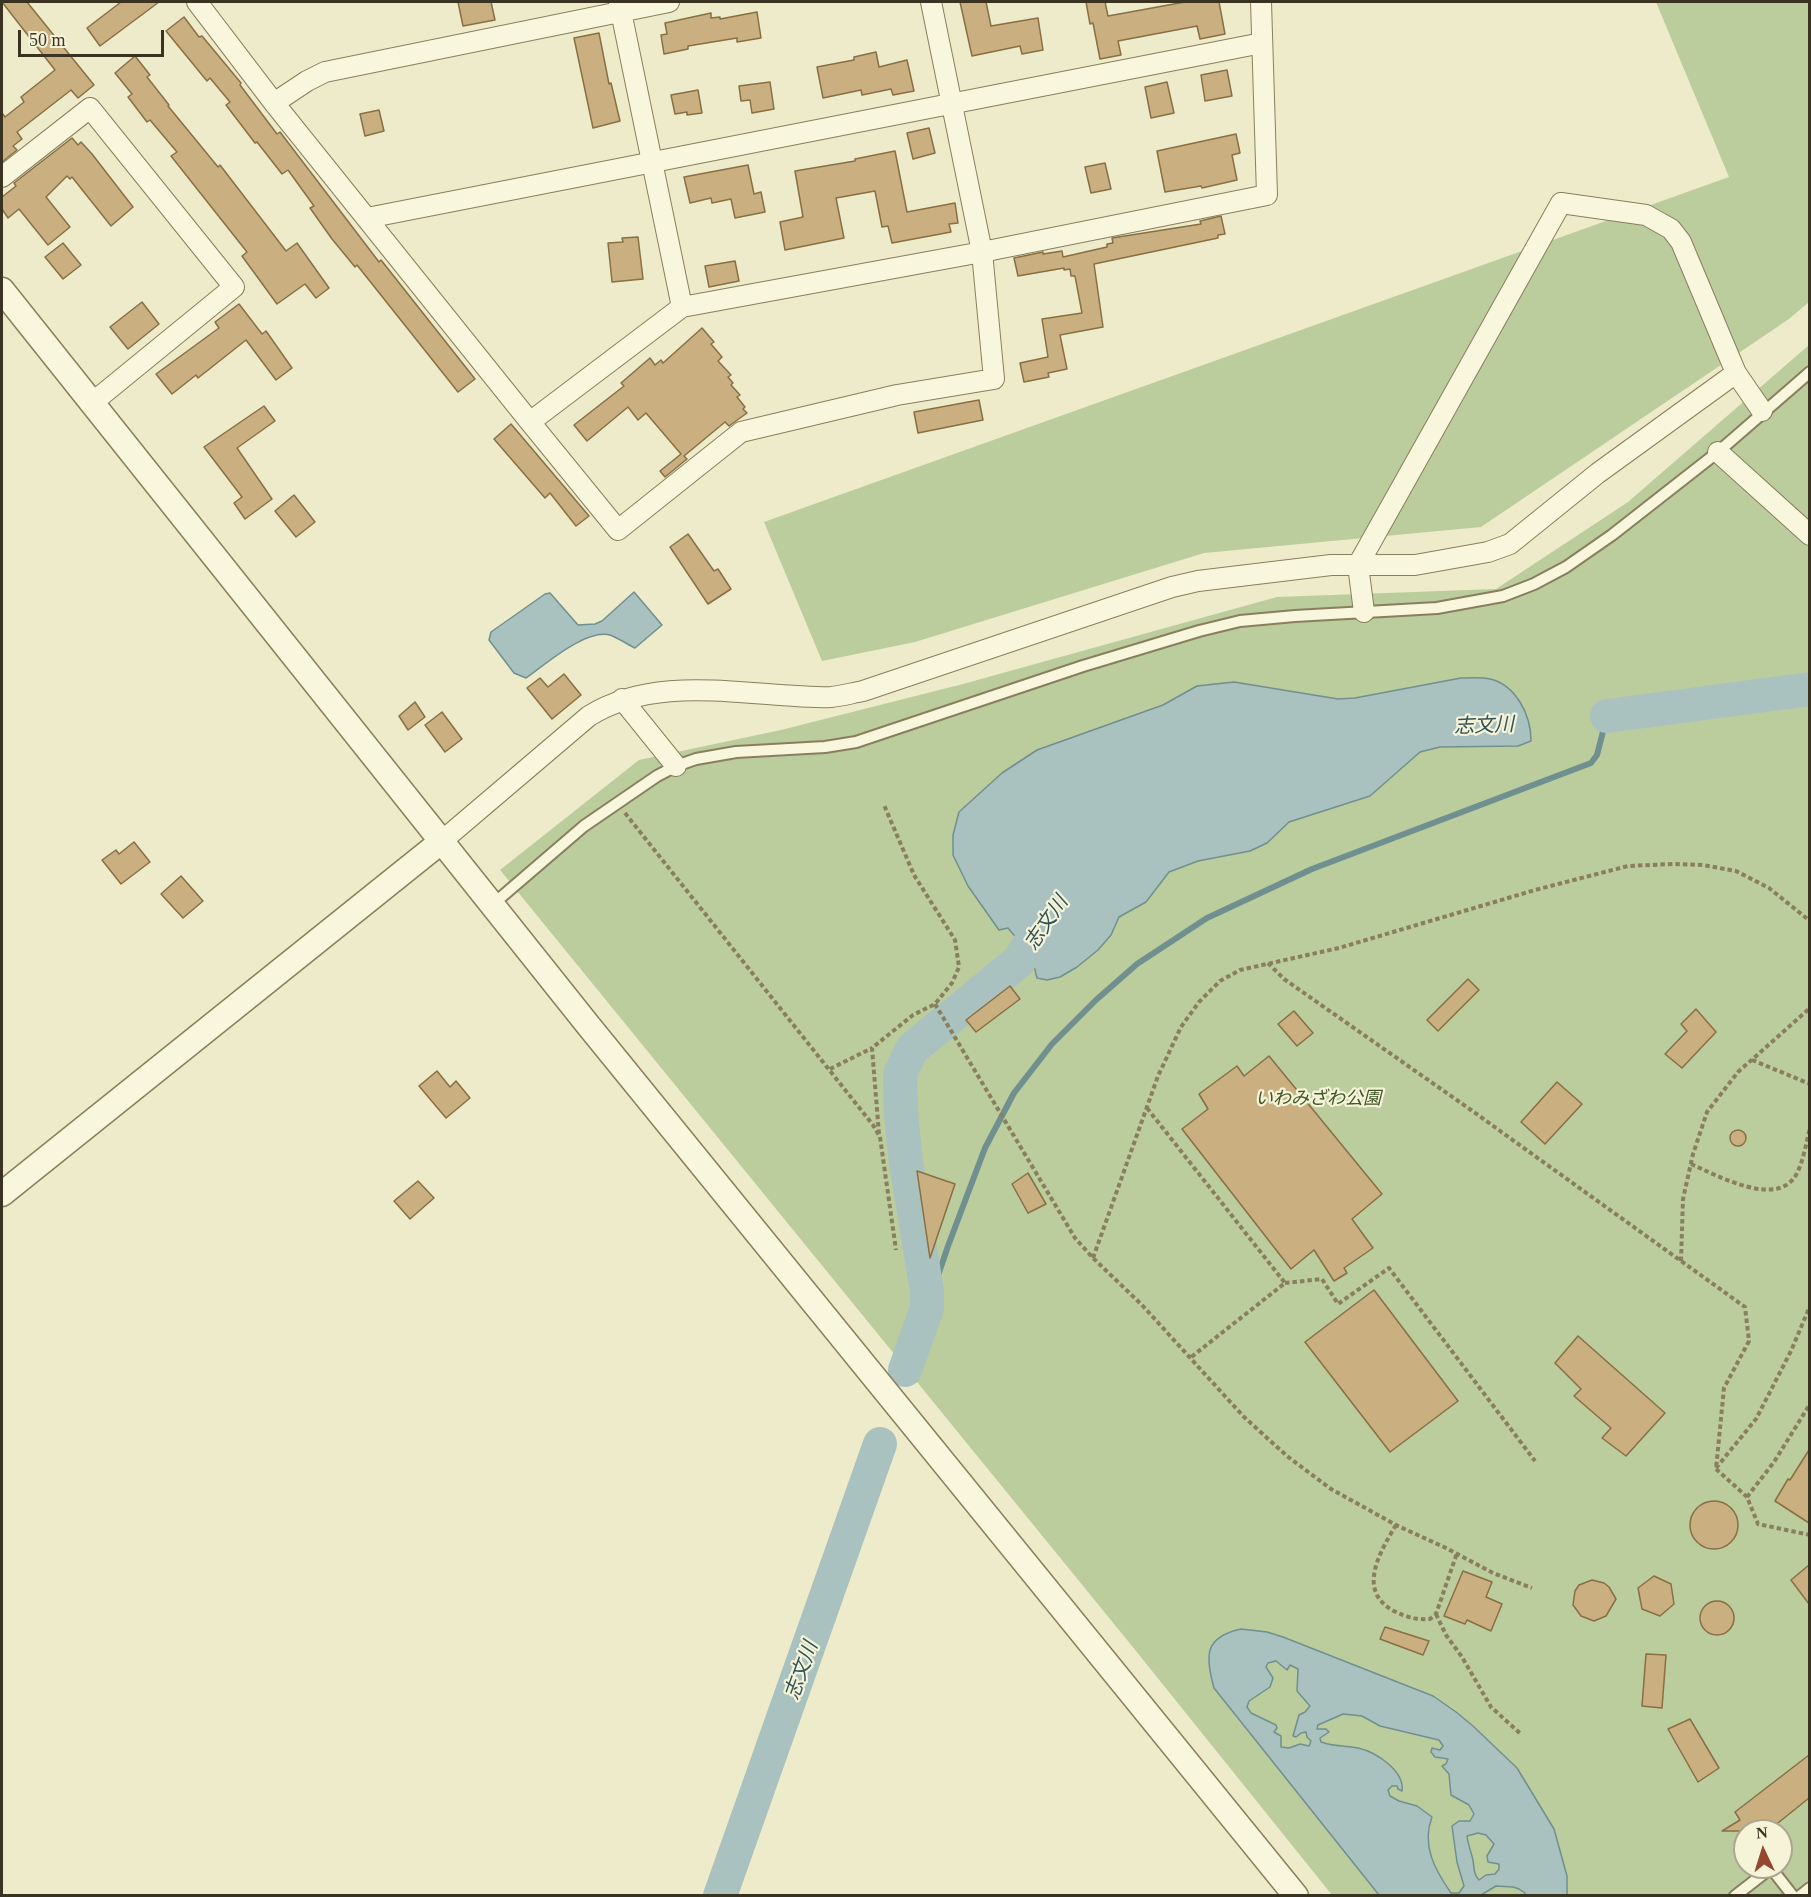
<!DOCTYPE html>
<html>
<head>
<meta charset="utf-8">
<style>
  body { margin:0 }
  #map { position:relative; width:1811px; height:1897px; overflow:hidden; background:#edebc9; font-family:Georgia,serif }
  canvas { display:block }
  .frame { position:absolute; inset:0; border:3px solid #3a3321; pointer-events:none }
  .north { position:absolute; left:1733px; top:1819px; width:60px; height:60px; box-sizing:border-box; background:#f5f3d8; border:2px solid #aaa68f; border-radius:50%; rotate:356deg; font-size:16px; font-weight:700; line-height:24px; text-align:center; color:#3a3321 }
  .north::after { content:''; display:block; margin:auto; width:21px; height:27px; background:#964730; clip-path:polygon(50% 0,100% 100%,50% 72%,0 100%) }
  .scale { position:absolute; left:18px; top:30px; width:146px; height:27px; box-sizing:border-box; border:3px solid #3a3321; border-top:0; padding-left:8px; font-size:18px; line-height:21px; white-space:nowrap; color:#3a3321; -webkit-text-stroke:4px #f5f3d8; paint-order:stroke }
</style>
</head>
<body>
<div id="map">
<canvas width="1811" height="1897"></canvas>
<div class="frame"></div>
<div class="north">N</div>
<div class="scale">50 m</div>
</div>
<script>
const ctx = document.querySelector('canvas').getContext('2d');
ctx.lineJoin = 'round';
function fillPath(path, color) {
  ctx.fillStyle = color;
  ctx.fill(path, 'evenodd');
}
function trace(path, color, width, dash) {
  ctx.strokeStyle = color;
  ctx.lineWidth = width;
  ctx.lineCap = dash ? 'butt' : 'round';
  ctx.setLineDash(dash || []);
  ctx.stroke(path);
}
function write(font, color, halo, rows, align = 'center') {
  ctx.font = font + ' Georgia,"Noto Sans JP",serif';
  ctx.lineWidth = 4.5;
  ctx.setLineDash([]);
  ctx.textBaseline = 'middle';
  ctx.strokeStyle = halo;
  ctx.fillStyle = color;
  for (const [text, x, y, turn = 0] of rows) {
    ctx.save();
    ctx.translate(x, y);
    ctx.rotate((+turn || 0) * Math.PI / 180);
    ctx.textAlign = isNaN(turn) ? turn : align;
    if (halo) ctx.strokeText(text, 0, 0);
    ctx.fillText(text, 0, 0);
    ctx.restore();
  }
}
const green = new Path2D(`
  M1656 2H1809V302L1789 319 1481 527 1204 553 915 642 822 661 764 522 1729 177Z
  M1809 345V1895H1332L1132 1646 500 870 639 760 781 730 963 684 1277 597 1496 589 1628 502ZM1745 1831H1781V1867H1745Z`);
const water = new Path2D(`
  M634 592 662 625 635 648C627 644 618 638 610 635 585 629 546 664 526 678L514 673 489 640 491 632 545 594 550 593 578 625 595 624 602 621Z
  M1461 678C1470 678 1481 677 1490 679 1516 685 1531 715 1531 741L1518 746 1440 747 1420 752 1370 796 1289 822 1267 843 1250 851 1198 861 1169 872 1146 902 1119 917 1111 935 1098 950 1077 967 1060 977 1047 980 1037 978 1034 966 1024 971 1014 947 1018 940 1008 928 999 930 968 886 953 855V835L959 812 1002 773 1037 750 1163 705 1197 686 1234 682 1338 699 1355 698Z
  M1241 1629 1267 1632 1283 1637 1433 1696 1456 1712 1473 1726 1517 1768 1554 1829 1567 1876V1895H1524L1525 1893 1519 1889 1513 1887 1496 1886 1481 1895H1379L1214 1688C1205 1656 1204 1637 1241 1629ZM1276 1661 1287 1670 1290 1665 1298 1669 1297 1691 1310 1706 1305 1712 1299 1715 1293 1736 1296 1737 1301 1733 1306 1732 1307 1737 1311 1741 1309 1746 1300 1744 1289 1748 1281 1747V1736L1274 1732 1277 1728 1276 1725 1251 1713 1247 1707 1249 1701 1270 1687 1273 1678 1266 1667 1268 1663ZM1343 1714 1362 1716 1380 1726 1439 1740 1443 1746 1440 1750 1432 1748 1431 1752 1435 1757 1448 1759 1446 1764 1442 1766 1449 1774 1451 1795 1469 1805 1474 1814 1470 1821H1459L1452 1826 1457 1862 1464 1886 1459 1893H1451C1435 1870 1421 1845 1432 1817L1417 1806 1399 1801 1390 1796 1388 1790 1392 1786H1397L1398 1789 1402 1791C1405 1771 1376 1752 1358 1748 1345 1745 1334 1747 1321 1742L1320 1738 1329 1732 1326 1729H1317L1318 1725ZM1478 1833 1486 1835 1494 1844 1487 1856 1488 1862 1499 1864V1869L1495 1874 1486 1875 1479 1880C1472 1873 1475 1865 1472 1856 1470 1849 1468 1844 1467 1836Z`);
const stream = new Path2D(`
  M927 1308 948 1246 985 1148 1014 1093 1052 1044 1096 1000 1137 964 1207 918 1312 869 1591 763 1597 755 1607 716`);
const river = new Path2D(`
  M1607 716 1810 689
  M905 1370 927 1308V1291L906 1163 901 1114 900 1074 912 1049 1019 961 1043 921
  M720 1896 880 1444`);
const building = new Path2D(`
  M2 2H27L94 85 78 98 71 90 17 132 22 139 13 146 17 150 2 162V113L5 117 24 102 21 97 55 70Z
  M121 2H159L100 46 87 28Z
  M458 2H491L495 20 463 26Z
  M960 2H986L991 26 1038 18 1043 50 1022 54 1020 46 972 56Z
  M1086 2H1105L1108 16 1185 2H1219L1225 34 1200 39 1197 26 1118 41 1121 55 1100 59 1093 23 1090 24Z
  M757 12 761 38 737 42V38L688 46V49L664 54 661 35 667 34 665 23 711 13V18L720 17V19Z
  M184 17 199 37 202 36 241 83 240 85 277 134 280 132 379 262 381 260 475 379 458 392 357 265 355 267 332 239 310 208 314 206 288 170 282 174 257 142 255 143 226 105 230 102 210 78 207 81 166 31Z
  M599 33 609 84 611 83 620 121 593 128 574 38Z
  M876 52 879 67 907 60 914 91 893 95 891 89 862 95 861 90 823 98 817 67 854 60V57Z
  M135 56 150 75 147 77 169 105 168 106 218 167 220 165 286 251 297 243 329 288 316 298 305 284 277 304 242 256 247 252 171 156 177 152 150 120 147 122 128 97 132 94 115 73Z
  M1227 70 1232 96 1205 101 1201 75Z
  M770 82 774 109 752 113 750 100 741 101 739 86Z
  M1167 82 1174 113 1151 118 1145 87Z
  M698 90 702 113 687 115V112L675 114 671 95Z
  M379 110 384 131 365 136 360 114Z
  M929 128 935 153 913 159 907 133Z
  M1236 134 1240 153 1232 155 1237 180 1202 188 1201 186 1165 192 1157 151Z
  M72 138 78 145 81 142 92 154 133 207 111 226 72 177 70 179 67 176 46 197 70 227 48 245 19 209 8 218 2 209V197L16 186 14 183Z
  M895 151 907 212 955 203 958 223 949 224 951 232 892 243 888 226 882 227 875 191 836 198 844 238 785 250 780 222 803 217 795 171 855 161V159Z
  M1105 163 1111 189 1091 193 1085 167Z
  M748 165 754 194 761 192 765 212 735 218 731 199 712 203 711 198 690 203 684 177Z
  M1221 216 1225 234 1218 235V238L1094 264 1103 327 1060 335 1067 369 1048 373 1049 377 1024 382 1020 363 1048 357 1042 319 1082 313 1075 276H1071L1070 269 1064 270V268L1018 276 1014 258 1043 252V254L1062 251 1063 257 1107 247V244L1113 243 1112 238 1201 224 1200 221Z
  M638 237 643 279 612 282 608 243 623 242 622 238Z
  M63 243 81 265 63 279 45 257Z
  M735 261 739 281 709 287 705 266Z
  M142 302 159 324 128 349 110 327Z
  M239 304 262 334 266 331 292 368 276 380 246 340 198 378 196 375 172 394 156 374 219 328 215 322Z
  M702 328 714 342 711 344 722 357 718 361 731 375 728 377 733 383 731 385 740 395 737 397 745 407 743 409 747 413 729 426 725 422 684 456 687 459 665 477 660 471 681 454 646 413 638 420 628 407 587 441 574 425 624 386 621 383 650 358 655 365 661 360 663 363Z
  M979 400 983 420 918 433 914 412Z
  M264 406 275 421 237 448 272 499 245 519 234 503 242 497 204 447Z
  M511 424 589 516 576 526 550 493 545 498 494 439Z
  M294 495 315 522 296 537 275 511Z
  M688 534 714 571 718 569 731 589 708 604 670 547Z
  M564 674 581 695 552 719 527 688 540 678 548 687Z
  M415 702 425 717 408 730 399 716Z
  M442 712 462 739 445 752 425 725Z
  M134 842 150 862 121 884 102 860 116 850 119 854Z
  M181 876 203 901 183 918 161 894Z
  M1468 979 1479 990 1438 1031 1427 1020Z
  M1010 986 1020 999 976 1032 966 1020Z
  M1696 1009 1716 1032 1682 1068 1665 1054 1687 1031 1681 1024Z
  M1294 1011 1313 1033 1297 1046 1278 1024Z
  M1269 1056 1382 1194 1352 1219 1373 1248 1344 1268 1347 1273 1334 1281 1314 1250 1291 1269 1182 1129 1208 1109 1199 1094 1237 1066 1244 1076Z
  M437 1071 450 1087 456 1081 470 1098 446 1118 419 1086Z
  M1557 1082 1582 1104 1545 1144 1521 1122Z
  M1730 1138a8 8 0 1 1 16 0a8 8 0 1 1-16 0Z
  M917 1171 955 1184 930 1258Z
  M1028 1173 1046 1204 1028 1213 1012 1184Z
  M418 1181 434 1198 410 1219 394 1201Z
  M1374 1290 1458 1401 1390 1452 1305 1342Z
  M1578 1336 1665 1413 1626 1456 1602 1438 1611 1428 1574 1396 1581 1389 1555 1363Z
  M1809 1450V1523L1775 1501 1788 1479 1790 1480Z
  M1690 1525a24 24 0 1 1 48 0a24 24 0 1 1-48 0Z
  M1809 1565V1604L1791 1580Z
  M1463 1571 1492 1582 1486 1597 1502 1604 1491 1631 1467 1620 1465 1624 1444 1616Z
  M1654 1576 1671 1584 1674 1604 1660 1616 1642 1609 1638 1588Z
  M1592 1580 1604 1583 1609 1587 1616 1599 1606 1616 1594 1621 1581 1616 1573 1605 1575 1591 1579 1585Z
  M1700 1618a17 17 0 1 1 34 0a17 17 0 1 1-34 0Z
  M1385 1627 1429 1641 1423 1655 1380 1639Z
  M1646 1654 1666 1655 1662 1708 1642 1706Z
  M1690 1719 1719 1768 1698 1782 1668 1729Z
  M1809 1755V1798L1768 1831H1722L1740 1820 1735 1812Z`);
const path = new Path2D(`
  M625 813 873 1125 880 1137 896 1250
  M1268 963 1284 979 1471 1110 1745 1307 1749 1341 1724 1388 1716 1469
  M935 1004 1075 1238 1093 1258 1142 1305 1244 1417 1287 1456 1331 1489 1396 1525 1446 1548 1493 1573 1532 1588
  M1752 1060 1810 1084
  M830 1069 872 1048
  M1147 1108 1285 1283 1190 1358
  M879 1134 872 1048 913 1015 935 1004 952 983 959 967 955 940 914 875 884 805
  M1691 1164C1716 1175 1779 1210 1797 1173 1804 1159 1806 1143 1810 1128
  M1093 1258 1158 1076 1181 1027 1199 1002 1220 981 1240 970 1339 948 1535 890 1628 866 1673 864 1703 865 1736 871 1769 888 1810 921
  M1681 1261 1683 1199 1693 1154 1707 1112 1738 1072 1810 1008
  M1285 1283 1322 1279 1338 1304 1389 1268 1535 1461
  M1716 1468 1756 1419 1791 1351 1810 1306
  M1716 1469 1747 1497 1758 1524 1810 1535
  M1747 1497 1774 1462 1810 1404
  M1396 1525C1380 1552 1356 1591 1394 1611 1406 1617 1416 1620 1430 1619L1436 1614 1457 1553
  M1436 1614 1446 1635 1462 1657 1491 1707 1522 1735`);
const service = new Path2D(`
  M492 905 584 826 657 776 676 766 696 759 736 752 825 747 856 742 1083 666 1199 631 1240 621 1295 616 1437 608 1503 596 1534 584 1566 567 1612 535 1718 452 1810 372
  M1735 1896 1771 1868 1793 1896
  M1800 1896 1810 1888`);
const minor = new Path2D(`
  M197 2 274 103 530 422 682 307 982 252 1267 195 1261 2
  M619 2 682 307
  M274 103 307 81 325 72 669 2
  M2 177 90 108 234 287 92 403
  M367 218 1262 43
  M530 422 618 530 741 432 897 395 994 379 982 252 931 2
  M1718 452 1810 535
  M1364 612 1358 565 1561 203 1646 215 1671 229 1681 242 1736 373
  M622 699 676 766
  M442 841 589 716C647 680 716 691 781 695 797 696 815 698 831 697 842 696 852 693 863 691L1172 587 1198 581 1331 565H1415L1488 552 1510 544 1598 473 1736 373 1762 411`);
const tertiary = new Path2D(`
  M2 290 588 1025 1296 1896
  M2 1194 442 841`);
const parkNames = [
  ["いわみざわ公園",1318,1097]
];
const waterNames = [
  ["志文川",1484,724,-2],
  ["志文川",1045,922,-56],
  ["志文川",800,1670,-70]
];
fillPath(green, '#bbcc9d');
fillPath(water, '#a9c2c0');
trace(water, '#709090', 1.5);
trace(stream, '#709090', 6);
trace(river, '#a9c2c0', 34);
fillPath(building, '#cab080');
trace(building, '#886f44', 1.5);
trace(service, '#897f5e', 14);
trace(minor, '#897f5e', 22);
trace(tertiary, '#897f5e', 27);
trace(path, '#897f5e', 4, [4.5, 3]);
trace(service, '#f8f6dc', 10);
trace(minor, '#f8f6dc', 20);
trace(tertiary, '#f8f6dc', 24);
write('italic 18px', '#405628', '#f5f3d8', parkNames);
write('italic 20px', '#315259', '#f5f3d8', waterNames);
</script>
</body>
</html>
